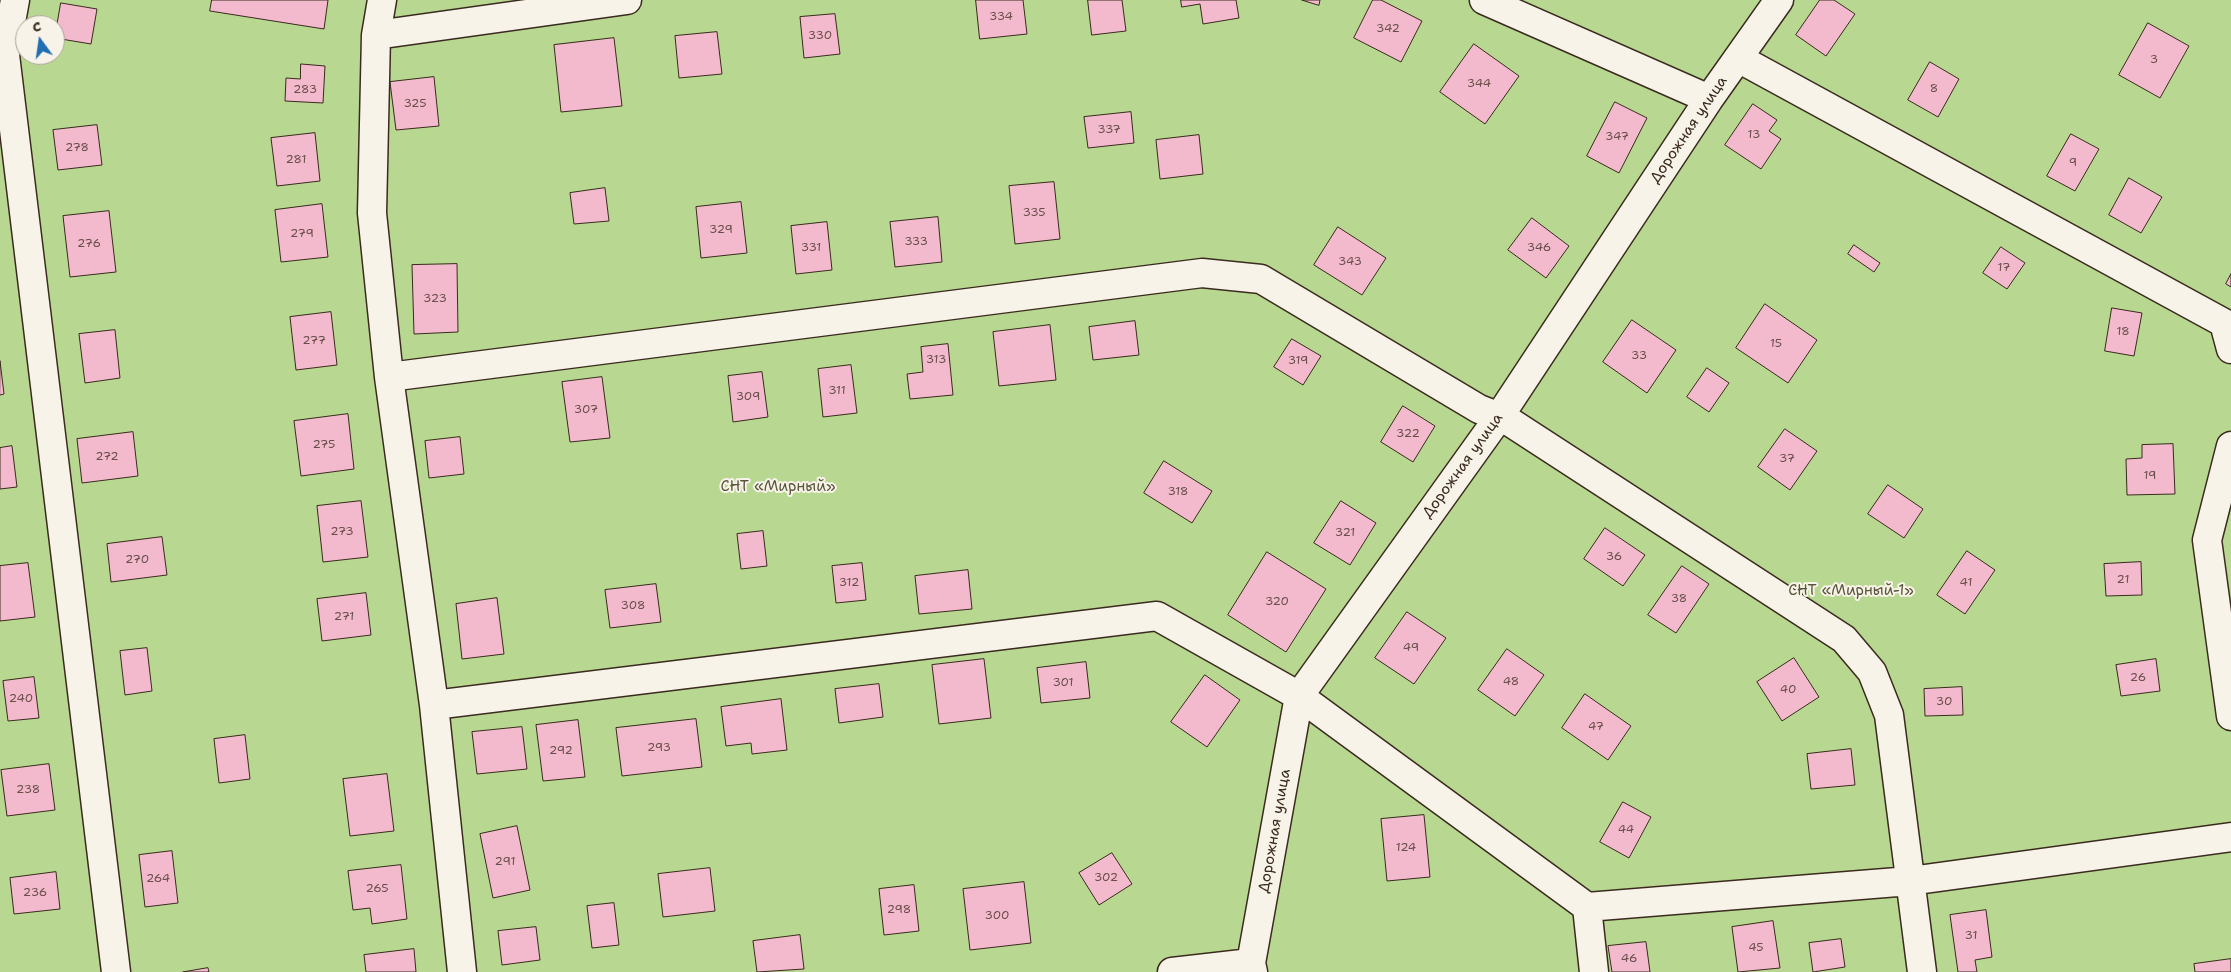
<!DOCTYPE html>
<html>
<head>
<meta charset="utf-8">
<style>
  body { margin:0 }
  #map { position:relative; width:2231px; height:972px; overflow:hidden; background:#f6e8e3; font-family:"Shantell Sans",sans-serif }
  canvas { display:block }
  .north { position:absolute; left:15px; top:15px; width:50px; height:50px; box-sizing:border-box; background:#f7f3e8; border:1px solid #aca397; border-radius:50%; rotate:346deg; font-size:14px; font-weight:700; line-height:20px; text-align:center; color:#3b2a1e }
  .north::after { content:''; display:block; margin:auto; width:18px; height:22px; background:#1f6fb2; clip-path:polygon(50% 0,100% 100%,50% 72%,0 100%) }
</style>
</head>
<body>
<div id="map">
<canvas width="2231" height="972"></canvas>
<div class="north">С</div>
</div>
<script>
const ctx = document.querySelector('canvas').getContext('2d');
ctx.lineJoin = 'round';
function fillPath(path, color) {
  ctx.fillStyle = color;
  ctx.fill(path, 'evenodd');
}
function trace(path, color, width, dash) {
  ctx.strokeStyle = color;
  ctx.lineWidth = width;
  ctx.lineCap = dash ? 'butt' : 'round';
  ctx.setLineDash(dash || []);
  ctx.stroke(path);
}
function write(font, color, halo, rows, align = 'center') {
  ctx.font = font + ' "Shantell Sans",sans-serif';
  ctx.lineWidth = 4;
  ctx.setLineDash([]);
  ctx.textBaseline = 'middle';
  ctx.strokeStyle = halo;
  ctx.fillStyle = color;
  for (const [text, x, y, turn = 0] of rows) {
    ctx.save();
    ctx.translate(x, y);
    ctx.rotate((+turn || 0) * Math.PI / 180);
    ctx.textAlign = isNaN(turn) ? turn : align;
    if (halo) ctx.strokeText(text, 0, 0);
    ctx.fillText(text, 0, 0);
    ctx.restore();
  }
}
const green = new Path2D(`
  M0 0H2231V972H0ZM25 25H55V55H25Z`);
const building = new Path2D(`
  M212 0H328L324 29 210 11Z
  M976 0H1023L1027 34 980 39Z
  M1088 0H1122L1126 31 1092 35Z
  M1181 0H1236L1239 18 1203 24 1200 4 1182 7Z
  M1302 0H1320L1319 5Z
  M1373 0H1381L1422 21 1401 62 1354 38Z
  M1820 0H1834L1855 14 1826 56 1796 35Z
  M61 3 97 9 91 44 55 38Z
  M835 14 840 54 804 58 800 17Z
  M2148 23 2189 46 2160 98 2119 75Z
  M717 32 722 74 679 78 675 36Z
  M614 38 622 106 561 112 554 45Z
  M1474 44 1519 76 1485 124 1440 92Z
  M1930 62 1959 79 1938 117 1908 100Z
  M301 64 325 66 323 103 285 101 286 78 300 79Z
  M434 77 439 126 396 130 390 82Z
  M1615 102 1647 118 1619 173 1587 156Z
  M1753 104 1777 120 1769 131 1781 139 1761 169 1725 145Z
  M1131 112 1134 143 1088 148 1084 117Z
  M97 125 102 165 58 170 53 130Z
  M315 133 320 181 277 186 271 138Z
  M2071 134 2099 149 2075 191 2047 176Z
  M1199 135 1203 174 1160 179 1156 140Z
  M2129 178 2162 197 2141 233 2109 215Z
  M1054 182 1060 239 1015 244 1009 186Z
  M605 188 609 221 574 224 570 193Z
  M741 202 747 253 701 258 696 207Z
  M322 204 328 257 281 262 275 210Z
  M109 211 116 272 70 277 63 216Z
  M938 217 942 262 895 267 890 222Z
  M1532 218 1569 246 1546 278 1508 250Z
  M827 222 832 270 796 274 791 226Z
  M1338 227 1386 258 1362 295 1314 265Z
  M1854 245 1880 263 1874 272 1848 254Z
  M2001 247 2025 263 2007 289 1983 273Z
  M457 264 458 332 414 334 412 265Z
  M2231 274V287L2226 284Z
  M1765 304 1817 340 1788 383 1736 348Z
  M2112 308 2142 313 2134 356 2105 351Z
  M331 312 337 365 296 370 290 317Z
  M1632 320 1676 350 1647 393 1603 362Z
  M1135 321 1139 355 1093 360 1089 327Z
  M1050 325 1056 380 999 386 993 332Z
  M115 330 120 378 85 383 79 334Z
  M1292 339 1321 356 1303 385 1274 367Z
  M948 344 953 395 910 399 907 374 923 372 921 347Z
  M0 361 4 394 0 395Z
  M851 365 857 413 823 417 818 369Z
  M1707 368 1729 383 1709 412 1687 397Z
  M762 372 768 417 733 422 728 376Z
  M602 377 610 438 570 442 562 382Z
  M1403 406 1435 426 1413 462 1381 442Z
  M348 414 354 469 301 476 294 421Z
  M1785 429 1817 451 1790 490 1758 467Z
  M133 432 138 476 82 483 77 439Z
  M460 437 464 474 429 478 425 441Z
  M2173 444 2175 494 2127 495 2126 459 2142 458V445Z
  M12 446 17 487 0 489V448Z
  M1164 461 1212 491 1192 523 1144 493Z
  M1888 485 1923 509 1904 538 1868 514Z
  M361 501 368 557 323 562 317 506Z
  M1341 501 1376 523 1350 565 1314 543Z
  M1605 528 1645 555 1623 586 1584 559Z
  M763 531 767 566 741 569 737 534Z
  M162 537 167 575 111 582 107 544Z
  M1967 551 1995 570 1965 614 1937 595Z
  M1267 552 1326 589 1286 652 1228 615Z
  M2141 562 2142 595 2106 596 2104 564Z
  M28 563 35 617 0 621V566Z
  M862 563 866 600 836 603 832 566Z
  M1682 566 1709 584 1676 633 1648 615Z
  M968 570 972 609 919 614 915 576Z
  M656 584 661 622 610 628 605 590Z
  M366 593 371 635 322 641 317 599Z
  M497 598 504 654 462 659 456 604Z
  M1407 612 1446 638 1414 684 1375 658Z
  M147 648 152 691 125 695 120 651Z
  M1507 649 1544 675 1515 716 1478 690Z
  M1794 658 1819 697 1782 721 1757 682Z
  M984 659 991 718 939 724 932 665Z
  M2156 659 2160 691 2121 696 2116 665Z
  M1086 662 1090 698 1041 703 1037 668Z
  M1205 675 1240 700 1207 747 1171 722Z
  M34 677 39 718 8 721 3 681Z
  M879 684 883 717 839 723 835 689Z
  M1962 687 1963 715 1925 716 1924 689Z
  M1585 694 1631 726 1608 760 1562 728Z
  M781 699 787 750 752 754 751 743 726 746 721 707Z
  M696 719 702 767 622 776 616 728Z
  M578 720 585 777 543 781 536 725Z
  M522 727 527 769 477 774 472 732Z
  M245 735 250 779 219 783 214 739Z
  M1851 749 1855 785 1811 789 1807 754Z
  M49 764 55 810 7 816 1 770Z
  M387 774 394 831 350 836 343 779Z
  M1623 802 1651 817 1629 858 1600 842Z
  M1424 815 1430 877 1387 881 1381 819Z
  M517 826 530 890 493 898 480 834Z
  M172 851 178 903 145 907 139 855Z
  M1112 853 1132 884 1099 905 1079 873Z
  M401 865 407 919 372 924 370 908 353 910 348 871Z
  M710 868 715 911 663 917 658 874Z
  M56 872 60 909 14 914 10 878Z
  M1024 882 1031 943 970 950 963 889Z
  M914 885 919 931 884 935 879 889Z
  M614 903 619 945 592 948 587 906Z
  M1986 910 1992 957 1975 960 1977 972H1958L1950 915Z
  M1773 921 1780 968 1738 972 1732 927Z
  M536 927 540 960 502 965 498 931Z
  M800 935 804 969 757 972 753 941Z
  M1841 939 1845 967 1813 972 1809 943Z
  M1646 942 1650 972H1612L1608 946Z
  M414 949 416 972H366L364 955Z
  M2231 959V972H2195L2194 964Z
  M208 968 209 972H183Z`);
const minor = new Path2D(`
  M15 0 5 55 116 972
  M382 0 376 35 372 213 389 377 434 705 462 972
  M1484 0 1709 99
  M376 35 627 0
  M1738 58 2224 323 2231 349
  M389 377 1202 273 1261 279 1479 409 1507 420 1844 639 1872 672 1889 715 1922 972
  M2231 446 2207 540 2231 716
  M434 705 1157 616 1299 696 1587 907 1594 972
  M1587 907 1910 881 2231 837
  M1172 972 1251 963
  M1253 972 1251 963 1299 696 1499 417 1709 99 1779 0`);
const numberNames = [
  ["334",1001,17],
  ["342",1388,29],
  ["330",820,36],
  ["3",2154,60],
  ["344",1479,84],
  ["8",1934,89],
  ["283",305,90],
  ["325",415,104],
  ["337",1109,130],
  ["13",1754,135],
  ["347",1617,137],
  ["278",77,148],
  ["281",296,160],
  ["9",2073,163],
  ["335",1034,213],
  ["329",721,230],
  ["279",302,234],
  ["333",916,242],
  ["276",89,244],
  ["331",811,248],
  ["346",1539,248],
  ["343",1350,262],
  ["17",2004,268],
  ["323",435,299],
  ["18",2123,332],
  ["277",314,341],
  ["15",1776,344],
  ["33",1639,356],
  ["313",936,360],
  ["319",1298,361],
  ["311",837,391],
  ["309",748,397],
  ["307",586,410],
  ["322",1408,434],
  ["275",324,445],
  ["272",107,457],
  ["37",1787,459],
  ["19",2150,476],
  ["318",1178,492],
  ["273",342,532],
  ["321",1345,533],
  ["36",1614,557],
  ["270",137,560],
  ["21",2123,580],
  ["312",849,583],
  ["41",1966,583],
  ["38",1679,599],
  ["320",1277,602],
  ["308",633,606],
  ["271",344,617],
  ["49",1411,648],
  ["26",2138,678],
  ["48",1511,682],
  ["301",1063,683],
  ["40",1788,690],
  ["240",21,699],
  ["30",1944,702],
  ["47",1596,727],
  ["293",659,748],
  ["292",561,751],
  ["238",28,790],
  ["44",1626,830],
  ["124",1406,848],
  ["291",505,862],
  ["302",1106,878],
  ["264",158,879],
  ["265",377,889],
  ["236",35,893],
  ["298",899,910],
  ["300",997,916],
  ["31",1971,936],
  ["45",1756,948],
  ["46",1629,959]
];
const streetNames = [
  ["Дорожная улица",1689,130,-56],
  ["Дорожная улица",1463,466,-54],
  ["Дорожная улица",1275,831,-80]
];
const parkNames = [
  ["СНТ «Мирный»",778,487],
  ["СНТ «Мирный-1»",1851,591]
];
fillPath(green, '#b8d892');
fillPath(building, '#f3bacd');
trace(building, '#3b2a1e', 1);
trace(minor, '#3b2a1e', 31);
trace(minor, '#f7f3e8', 28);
write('12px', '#694e4a', null, numberNames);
write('15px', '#3b2a1e', '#f7f3e8', streetNames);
write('15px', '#5a563b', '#f7f3e8', parkNames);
</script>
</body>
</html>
